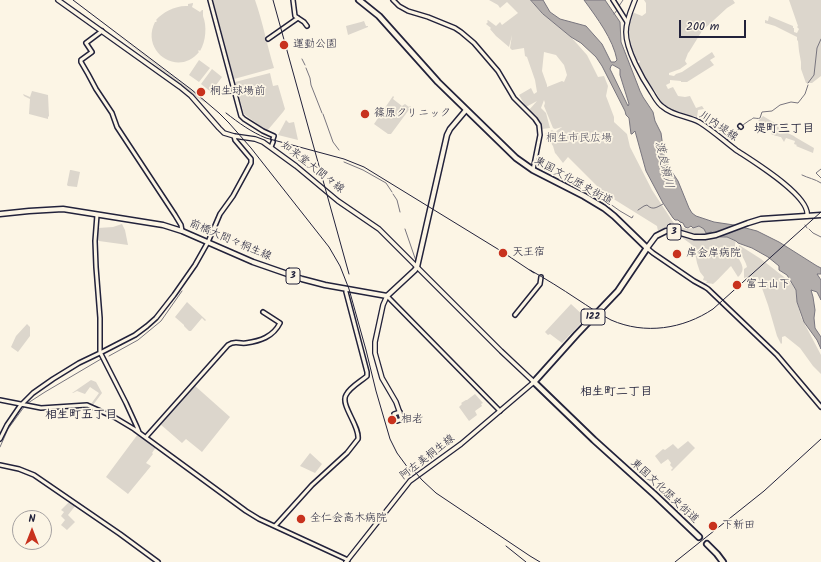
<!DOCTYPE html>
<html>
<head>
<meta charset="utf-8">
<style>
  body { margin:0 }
  #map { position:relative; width:821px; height:562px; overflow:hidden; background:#fcf5e5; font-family:Kalam,sans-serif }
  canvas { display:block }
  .north { position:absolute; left:12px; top:510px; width:40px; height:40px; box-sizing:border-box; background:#fcf5e5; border:1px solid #a5a1a1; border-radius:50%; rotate:0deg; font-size:11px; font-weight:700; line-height:16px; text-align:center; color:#22223b }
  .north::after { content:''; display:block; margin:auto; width:14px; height:18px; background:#c8321e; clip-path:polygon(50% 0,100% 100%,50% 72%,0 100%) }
  .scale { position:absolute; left:679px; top:20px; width:67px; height:18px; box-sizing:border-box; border:2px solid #22223b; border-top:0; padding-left:5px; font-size:12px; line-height:14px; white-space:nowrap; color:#22223b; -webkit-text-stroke:3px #fcf5e5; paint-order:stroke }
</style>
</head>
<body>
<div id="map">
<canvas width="821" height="562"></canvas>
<div class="north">N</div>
<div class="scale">200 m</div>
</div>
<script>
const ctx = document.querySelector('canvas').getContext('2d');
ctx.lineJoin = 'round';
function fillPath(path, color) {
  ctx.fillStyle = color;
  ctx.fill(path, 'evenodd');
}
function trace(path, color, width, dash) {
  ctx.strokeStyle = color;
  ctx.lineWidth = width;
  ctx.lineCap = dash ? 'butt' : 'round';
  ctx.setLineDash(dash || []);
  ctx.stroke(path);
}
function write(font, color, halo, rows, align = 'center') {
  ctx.font = font + ' Kalam,"Klee One",sans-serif';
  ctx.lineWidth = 3.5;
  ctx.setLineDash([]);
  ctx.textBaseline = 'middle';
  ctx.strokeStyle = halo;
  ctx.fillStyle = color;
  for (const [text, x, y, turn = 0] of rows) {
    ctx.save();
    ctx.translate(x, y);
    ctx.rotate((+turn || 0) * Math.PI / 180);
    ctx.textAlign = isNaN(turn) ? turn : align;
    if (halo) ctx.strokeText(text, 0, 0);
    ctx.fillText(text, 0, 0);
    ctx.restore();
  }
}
const green = new Path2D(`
  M213 0H255C263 23 267 45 274 68L234 79Z
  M489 0H531L543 14 571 37 587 55 598 77 604 76 608 86 606 96 614 117V122L627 134 630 147 652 190 671 219 676 226 688 229 699 226 704 229 706 233H709L708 235H703V234L700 233 696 234 670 228H665L658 231 657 226 604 193 568 157 563 163 556 154 555 153 553 146 545 134 552 130 555 132 562 127 555 129 553 128 544 106 545 103 544 100 541 108 546 113 550 128 542 129 540 121 529 110 537 101 526 107 519 95 531 88 534 94 537 92 535 80 527 57 525 56 524 48 512 50 510 48 512 35 509 47 496 36 490 29 491 28 486 24 488 22 487 21 488 20 496 26 500 22 502 25 518 13 507 2 500 8 498 5ZM544 52 556 55 564 65 567 75 564 82 562 81 547 87V85L542 71Z
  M644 0H733L735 3 727 8 702 31 689 52 688 53 685 61 687 64 680 69 669 73V75L674 76 676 74 682 72 712 52 715 57 710 60 714 65 687 82H681V81L670 80V83L666 85 668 89 673 87 678 96 685 97 690 96 696 108 702 106 704 109 698 110 697 118 695 116H693V117L675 112 666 108 662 103 655 91 645 80 637 64 640 62 639 60 638 61 636 60 630 44C631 39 629 35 629 30 629 24 631 18 632 12L642 16 646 13V3Z
  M789 0H821V76L812 83H806L801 69V62L799 51 798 41 797 40V37L775 26 765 23V20L768 21 769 16 793 26V28H794V32L797 33 799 29 797 27 798 26Z
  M193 3V4L192 7 200 12 202 10H203V16C207 26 206 41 200 51L199 50 198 51 199 52C178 78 140 51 155 22H156L157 21 156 20C163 12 176 5 188 6V4Z
  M364 21 366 26H368V27L348 35 346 26 361 22Z
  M107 27 199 96 207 104 192 94 191 95 177 82 175 80Z
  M199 60 210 68 199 82 189 75Z
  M212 69 222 77 211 92 201 84Z
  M270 73 273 86 278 85 285 109 283 112 267 131 244 114 235 82Z
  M32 91 48 95 49 116 48 117V119L29 114 30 99 24 96 23 94 30 97Z
  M393 96 394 97 393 99 402 106 405 104 409 107 410 106 411 107 391 134H388L374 124Z
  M763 116 778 125 779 129 794 136 795 137 814 148 813 153 796 146 797 145 794 144 795 141 786 138 784 142 781 137H780L777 136H776L771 134 772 130 758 121Z
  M286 120 289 123 294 122 298 140 278 135Z
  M70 170H71L80 172 77 187 68 186 67 185Z
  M122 224 125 230 128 245 99 241 97 239 98 228 113 227Z
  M682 236 688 239 700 240 726 237 736 241C735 243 735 245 735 247 735 259 750 267 738 277L731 266C728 269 715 283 713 284 713 284 707 283 706 283L707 281 703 280 704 277 700 272 697 263 694 248 691 244 681 237Z
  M739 245 761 259 784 277 792 284 796 290 797 302 801 317 821 355V374L813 366 800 348 785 336 782 337V343L781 344 777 336 768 305 758 277H755L748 280V279L750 277V276L744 278V269L747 267C745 259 739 253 739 245Z
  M187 302 206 320 205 321 202 318 191 331H189L184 326V325L175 317Z
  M571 304 586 318 562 343 550 334 548 335 545 332Z
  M27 324 30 327V336L18 352 11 347 16 336Z
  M91 380 96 382 102 393 93 405 91 404 99 393 90 387 85 394 77 391 73 393H72Z
  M194 385 230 417 202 452 186 439 182 443 160 424Z
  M475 394 483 403 481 404 482 406 475 411 477 415 469 421 459 407 462 404 461 403 466 400H467Z
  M138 434 156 447 152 453 153 454 146 463 151 466 128 494 106 477Z
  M688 441 695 448 672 471 671 470 673 468 670 465 671 463 668 459 661 464 655 456 663 449 665 450 673 444 678 449Z
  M310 453 322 464 315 473 300 466Z
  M70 501 76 505 68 515 75 522 67 530 61 525 65 520 61 516 64 512 61 510Z`);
const water = new Path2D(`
  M531 0H543L550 12 560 19 586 26 602 44 611 62H615L617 60C613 39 597 18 584 0H605L620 22 621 42 640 91 643 97 653 112 655 121 661 133 664 155 670 169 678 181 689 208 692 213 696 216 714 222 734 225 757 231 779 242 817 266 821 268V274H817L821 280V300L817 292 811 290 813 297 815 310 814 318 815 328 821 337V349L817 340 804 322 797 302 796 290 787 275 779 270V266L768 257 752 248 738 243 736 241 727 237H720L711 232 709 233H706L704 229 699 226 693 228 691 226 688 228 685 227 683 223 680 222 678 220H675L673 218 663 203 646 171 635 131 632 134H631L629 118 626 115 625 111 602 66 596 57 581 43 571 37 543 14ZM613 65 620 69V75L629 104 628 106 610 69 611 66Z`);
const stream = new Path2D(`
  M619 6 623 0
  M614 14 618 9
  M302 59 305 65
  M306 68 310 78 311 85 322 113
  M808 83 814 75 817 48 821 39
  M323 114 333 142 339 150
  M727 140C735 134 741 125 750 120 751 120 752 119 753 118 756 118 758 119 760 118L762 112 772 111 780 105 791 102 798 103 805 94 808 85
  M344 162 363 170 386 183 392 192
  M821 169 816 173 821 178
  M802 175C808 178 815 179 821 183
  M586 185 604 199
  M393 194 397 200 400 212
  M606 201 620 211 632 218 633 216
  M638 210 644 206 647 205C653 211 657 207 663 204
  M805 225 807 228
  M405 229 416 261
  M809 229 813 233 821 237
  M109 356 138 340 161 321 182 291
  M28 403 45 392 101 359
  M0 447 8 429 24 407`);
const trunkTunnel = new Path2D(`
  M699 537 707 544`);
const tertiary = new Path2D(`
  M210 0 241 116 244 119 263 131 274 136 273 139
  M293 0 295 16 304 22 307 26
  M393 0 399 6 408 11 428 17 455 28 461 32 474 43 498 71 514 98 535 119 539 125 540 135 533 170
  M613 0 627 22
  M102 31 86 43 92 52 81 60V62L88 74 96 89 112 113 117 127 175 215 181 225 182 231
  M268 39 298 18
  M740 126 741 127
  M271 147 273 142
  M97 215 95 241 96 267 100 318V352L126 403 137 427 139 432
  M647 248 653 253 694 281 705 287 708 289 777 355 821 407
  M387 296 500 411
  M515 315 540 284 541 277
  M0 400 41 408 87 405 114 417 134 429 246 511 259 519 348 560
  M400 412 394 414 396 420 397 421 402 419
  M146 437 228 345C235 340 238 344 246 343 260 341 273 337 280 323L263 312
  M0 439 7 425 20 406 33 393 53 379 79 363 102 352 135 335 147 326 156 318 174 295 195 265 208 242 220 214 233 196 251 163V159L235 140 234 136
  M0 465 19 469 34 475 120 534 158 562
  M275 526 312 485 347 453 358 439C360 426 340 405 346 395 350 387 360 382 367 376V372L346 292V289`);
const secondary = new Path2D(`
  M58 0 180 87 191 96 219 128 224 133 234 136 255 139 263 142 296 166 338 201 379 229 501 351 534 382 461 444 410 481 346 562
  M635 0C631 10 626 21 626 32 626 50 642 78 652 93 655 98 658 104 663 107 673 116 688 116 699 122 712 130 724 141 736 150 751 160 811 196 807 216
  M387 296 383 305 375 342V353L382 378 396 402 402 419`);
const primary = new Path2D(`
  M0 214 29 211 63 209 163 225 182 231 253 262 302 279 325 285 387 296 415 270 417 267 447 135 450 129 466 110
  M647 248 656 236 666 231H674L694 237H705L716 235 748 223 761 219 821 215`);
const trunk = new Path2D(`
  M359 0 379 16 438 82 516 158 533 170 584 196 604 208 614 216 647 248 618 291 577 334 534 382 594 440 655 495 699 537
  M707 544 717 554 723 562`);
const rail = new Path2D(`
  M73 0 192 90 219 113 229 123 251 148 329 247 340 266 349 289 366 350 376 391 390 439 397 453 411 472
  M273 0 349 274
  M226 113C239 123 251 132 266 138L344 159 364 167 470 232 501 251 534 273
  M530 270C546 279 562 289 577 299 588 306 599 314 611 320 645 335 683 329 713 309L821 212
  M410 466 422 480 436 493 530 556 540 562
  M506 546 526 562
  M675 562 764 491 821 439`);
const markers = [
  [284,45,5,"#c8321e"],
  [201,92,5,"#c8321e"],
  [365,114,5,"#c8321e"],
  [503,253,5,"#c8321e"],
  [677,254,5,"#c8321e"],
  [737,285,5,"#c8321e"],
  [392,420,5,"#c8321e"],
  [301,519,5,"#c8321e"],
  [713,526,5,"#c8321e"]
];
const shields = [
  [674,232,14],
  [293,276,14],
  [593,317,24]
];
const shieldNames = [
  ["3",674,232],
  ["3",293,276],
  ["122",593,317]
];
const poiNames = [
  ["運動公園",293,45],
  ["桐生球場前",210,92],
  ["篠原クリニック",374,114],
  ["天王宿",512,253],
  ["岸会岸病院",686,254],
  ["富士山下",746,285],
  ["相老",401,420],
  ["全仁会高木病院",310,519],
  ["下新田",722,526]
];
const streetNames = [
  ["川内堤線",718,127,34],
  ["如来堂大間々線",312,168,38],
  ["東国文化歴史街道",573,182,29],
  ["前橋大間々桐生線",230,241,23],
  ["阿左美桐生線",428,458,-38],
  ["東国文化歴史街道",664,492,43]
];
const parkNames = [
  ["桐生市民広場",579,139]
];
const neighbourhoodNames = [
  ["堤町三丁目",784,130],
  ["相生町二丁目",616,393],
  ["相生町五丁目",81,416]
];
const waterNames = [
  ["渡良瀬川",663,165,77]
];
fillPath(green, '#dcd6cc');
fillPath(water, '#b2adab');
trace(water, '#78757e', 1);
trace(stream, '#78757e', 1);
trace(trunkTunnel, '#d0cbc3', 4.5, [4.5, 2]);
trace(tertiary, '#22223b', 6);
trace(secondary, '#22223b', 6);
trace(primary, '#22223b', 7);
trace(trunk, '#22223b', 8);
trace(tertiary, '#fcf5e5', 3);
trace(secondary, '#fcf5e5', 3.5);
trace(primary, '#fcf5e5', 4);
trace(trunk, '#fcf5e5', 4.5);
trace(rail, '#22223b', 1);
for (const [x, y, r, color] of markers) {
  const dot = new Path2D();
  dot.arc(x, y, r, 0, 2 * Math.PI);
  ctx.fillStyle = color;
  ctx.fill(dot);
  trace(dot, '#fcf5e5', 1.5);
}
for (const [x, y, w] of shields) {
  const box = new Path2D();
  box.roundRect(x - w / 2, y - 8, w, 16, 3);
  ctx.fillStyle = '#fcf5e5';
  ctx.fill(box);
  trace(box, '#22223b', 1);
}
write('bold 10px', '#22223b', null, shieldNames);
write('11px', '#22223b', '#fcf5e5', poiNames, 'left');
write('11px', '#22223b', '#fcf5e5', streetNames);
write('11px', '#504f5f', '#fcf5e5', parkNames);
write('bold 12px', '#22223b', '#fcf5e5', neighbourhoodNames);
write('italic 12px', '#545362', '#fcf5e5', waterNames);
</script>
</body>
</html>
